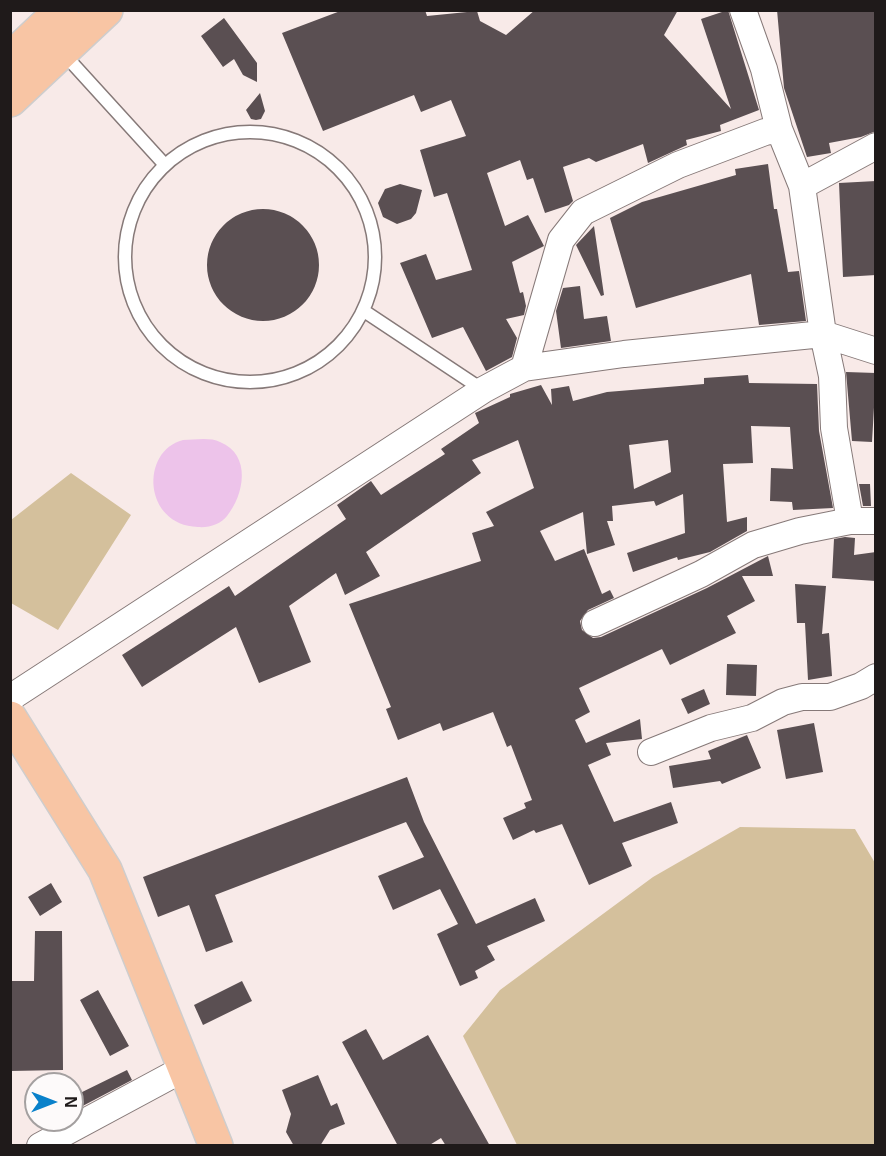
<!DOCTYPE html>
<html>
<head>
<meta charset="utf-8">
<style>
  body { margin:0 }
  #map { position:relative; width:886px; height:1156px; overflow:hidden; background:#f8eae8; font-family:Arial,sans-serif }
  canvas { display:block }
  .frame { position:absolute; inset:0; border:12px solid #1f1a1a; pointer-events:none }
  .north { position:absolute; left:24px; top:1072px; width:60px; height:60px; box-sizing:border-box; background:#fdfafa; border:2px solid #a4a0a0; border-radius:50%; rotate:90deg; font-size:16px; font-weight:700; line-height:24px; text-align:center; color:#1f1a1a }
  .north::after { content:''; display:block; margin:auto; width:21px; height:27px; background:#0a81ca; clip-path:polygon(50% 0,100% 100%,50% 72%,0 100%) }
</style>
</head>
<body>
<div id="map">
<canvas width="886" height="1156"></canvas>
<div class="frame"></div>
<div class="north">N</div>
</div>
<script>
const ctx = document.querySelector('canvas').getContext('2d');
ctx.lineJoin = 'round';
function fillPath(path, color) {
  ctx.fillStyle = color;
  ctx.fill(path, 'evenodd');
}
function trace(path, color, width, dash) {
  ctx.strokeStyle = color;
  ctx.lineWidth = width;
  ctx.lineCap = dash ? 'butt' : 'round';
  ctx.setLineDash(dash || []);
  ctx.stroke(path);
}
const green = new Path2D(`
  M71 473 131 515 58 630 11 603V520Z
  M740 827 855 829 875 863V1145H517L463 1036 500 990 653 877Z`);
const water = new Path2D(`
  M183 440C194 440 210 437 220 442 252 455 244 495 227 516 221 524 209 528 198 527 143 525 140 451 183 440Z`);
const building = new Path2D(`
  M343 10H425L427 16 477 11 480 21 506 35 535 10H678L664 35 731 109 701 19 728 10 759 110 720 125 721 131 686 140 687 145 648 163 643 144 596 162 589 158 563 167 573 201 569 205 545 213 533 178 527 180 520 160 487 173 505 226 528 215 544 246 512 262 520 293 523 292 526 306 524 315 506 319 517 338 512 357 486 371 463 327 432 338 400 263 426 254 436 280 472 270 447 193 434 197 420 150 466 136 451 100 421 112 414 95 323 131 282 33Z
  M777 10H876V131L861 137 829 143 831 153 807 157 784 88Z
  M224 18 257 63V82L243 75 234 59 223 67 201 36Z
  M260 93 265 111 261 119 256 120 251 119 246 110Z
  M768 164 774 209H777L788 272 799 271 806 321 759 325 751 274 636 308 610 218 642 202 736 175 735 169Z
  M876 181V275L843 277 839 183Z
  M400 184 422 190 416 213 411 219 397 224 383 217 378 203 385 189Z
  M207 265a56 56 0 1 1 112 0a56 56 0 1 1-112 0Z
  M594 226 604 295 601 296 576 245Z
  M580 286 584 319 607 316 611 341 561 348 556 311 563 288Z
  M846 372 876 373 872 442 852 441Z
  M748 375 749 383 817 384 819 431 833 508 793 510 792 502 770 501 771 468 793 469 790 427 751 426 753 463 723 464 727 522 747 517V531L710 552 678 560 677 557 633 572 627 553 685 533 683 494 656 506 654 501 612 506 613 521H607L615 545 587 554 583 512 540 531 555 561 584 549 602 594 610 590 614 598 588 610 580 621 582 630 593 638 601 637 707 588 768 556 773 576H742L755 601 727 616 736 633 670 665 662 649 579 688 590 712 575 720 586 743 640 719 642 739 606 743 611 755 588 765 614 822 671 802 678 823 622 843 632 866 589 885 562 824 536 833 534 830 513 840 503 818 526 808 524 803 532 800 511 745 507 747 493 712 443 731 440 723 398 740 386 709 391 707 349 604 481 561 472 533 494 526 486 512 534 488 518 440 472 460 481 473 366 552 380 576 345 595 336 573 289 606 311 662 259 683 236 627 142 687 122 655 229 586 235 596 346 519 337 505 371 481 381 495 445 454 441 449 479 423 475 413 510 397V394L541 385 552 405 551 389 569 386 573 401 607 392 704 384V378ZM668 440 671 472 634 489 629 445Z
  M859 484H870L871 506H863Z
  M845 537 855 538 854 555 876 552V581L832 578 834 539Z
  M795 584 826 586 822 634 829 633 832 676 808 680 805 623H797Z
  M727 664 757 665 756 696 726 695Z
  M704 689 710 704 688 714 681 699Z
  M814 723 823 772 786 779 777 730Z
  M747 735 761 768 722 784 720 781 673 788 669 766 711 759 708 751Z
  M407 777 424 822 476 924 535 898 545 921 487 946 495 960 475 971 478 978 460 986 437 934 458 924 440 889 393 910 378 876 424 857 406 822 215 895 233 942 206 952 189 905 158 917 143 877Z
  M51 883 62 902 40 916 28 897Z
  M35 931H62L63 1070 10 1071V981H34Z
  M242 981 252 1001 203 1025 194 1005Z
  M98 990 129 1046 110 1056 80 1000Z
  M366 1029 383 1060 428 1035 490 1146H446L441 1138 428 1146H398L342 1042Z
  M127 1070 132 1080 75 1110 72 1097Z
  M318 1075 331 1106 337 1103 345 1124 330 1130 320 1146H294L286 1132 291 1114 282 1090Z`);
const lane = new Path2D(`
  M63 53 165 165
  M125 257a125 125 0 1 1 250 0a125 125 0 1 1-250 0Z
  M364 311 483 390`);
const street = new Path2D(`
  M743 10 764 69 779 129 802 186 823 334 832 376 834 428 850 521
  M802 186 876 146
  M524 368 561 240 583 212 678 165 765 132 779 129
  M595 623 701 574 753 545 800 531 850 521H876
  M10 698 483 390 524 368 624 354 823 334 876 351
  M651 752 711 728 752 718 783 702 802 697H830L861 686 876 677
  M40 1146 185 1068`);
const primary = new Path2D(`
  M10 59 62 10
  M10 100 106 10
  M10 718 105 870 216 1146`);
fillPath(green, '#d4c09c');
fillPath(water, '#edc3ea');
fillPath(building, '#5a4f52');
trace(lane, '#867978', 15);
trace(street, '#867978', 28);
trace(primary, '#cecdcd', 36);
trace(lane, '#fff', 12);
trace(street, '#fff', 26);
trace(primary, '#f8c5a4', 33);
</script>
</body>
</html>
